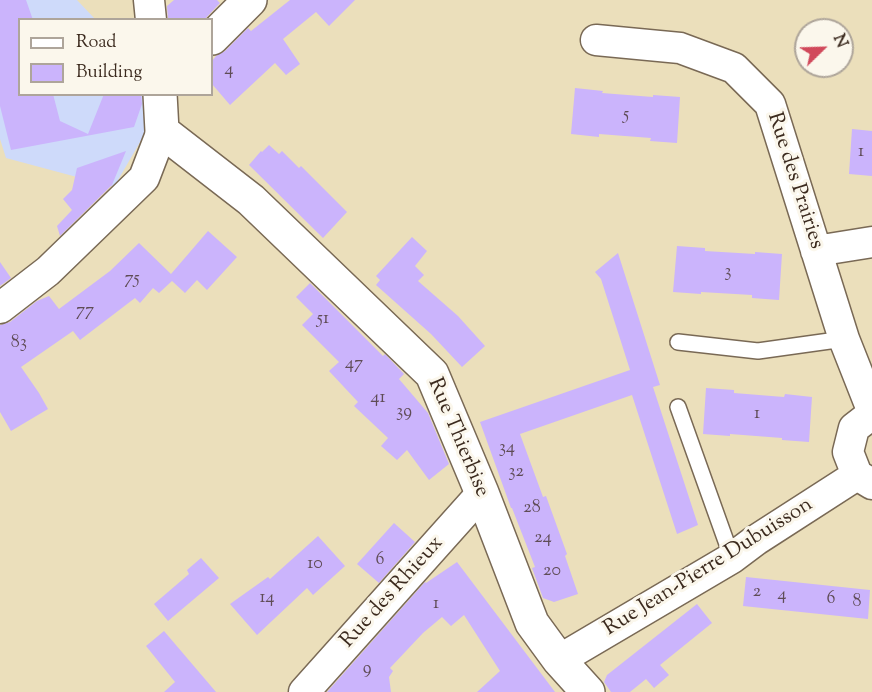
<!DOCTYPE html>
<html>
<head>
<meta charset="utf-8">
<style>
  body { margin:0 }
  #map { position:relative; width:872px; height:692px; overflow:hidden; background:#ebdfbb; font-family:"Sorts Mill Goudy",serif }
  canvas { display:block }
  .legend { position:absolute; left:18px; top:18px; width:195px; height:78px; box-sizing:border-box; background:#fbf7ec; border:2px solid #aea59a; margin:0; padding:8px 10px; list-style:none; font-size:18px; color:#3b2a1e }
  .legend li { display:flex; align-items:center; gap:12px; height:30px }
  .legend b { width:30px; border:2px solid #aea59a }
  .north { position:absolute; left:794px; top:18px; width:60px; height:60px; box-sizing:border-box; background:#fbf7ec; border:2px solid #aea59a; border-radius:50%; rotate:67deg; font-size:16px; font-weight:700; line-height:24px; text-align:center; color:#3b2a1e }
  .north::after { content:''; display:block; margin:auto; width:21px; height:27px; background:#d1495b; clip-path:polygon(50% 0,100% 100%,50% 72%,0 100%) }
</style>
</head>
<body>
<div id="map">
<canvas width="872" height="692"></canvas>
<ul class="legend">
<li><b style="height:8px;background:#fff"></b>Road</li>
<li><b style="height:16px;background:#cbb4fc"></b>Building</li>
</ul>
<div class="north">N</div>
</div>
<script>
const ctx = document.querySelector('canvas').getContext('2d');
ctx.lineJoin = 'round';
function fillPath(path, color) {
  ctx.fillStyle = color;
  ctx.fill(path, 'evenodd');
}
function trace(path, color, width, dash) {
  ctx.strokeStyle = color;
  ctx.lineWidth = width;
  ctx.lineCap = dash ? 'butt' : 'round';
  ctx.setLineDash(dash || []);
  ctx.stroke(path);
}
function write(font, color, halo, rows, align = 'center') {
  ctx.font = font + ' "Sorts Mill Goudy",serif';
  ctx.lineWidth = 6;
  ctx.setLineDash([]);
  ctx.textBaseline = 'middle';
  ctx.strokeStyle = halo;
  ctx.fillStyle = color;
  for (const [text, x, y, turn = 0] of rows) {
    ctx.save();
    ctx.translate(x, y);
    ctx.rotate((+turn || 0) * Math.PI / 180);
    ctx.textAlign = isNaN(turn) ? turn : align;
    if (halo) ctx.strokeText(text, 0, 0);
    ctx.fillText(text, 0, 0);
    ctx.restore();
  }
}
const built = new Path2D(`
  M0 0H77L95 19 20 20V94L147 95 154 118 114 187 6 158 0 139Z`);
const building = new Path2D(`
  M0 0H26L33 20H20V94H53L60 121 88 134 104 94H141L142 104 134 127 11 150 0 106Z
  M174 0H217L220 3 204 20H168L167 6Z
  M290 0H355L329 26 316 12 283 39 300 64 286 75 275 63 230 105 212 84V61L216 56 225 51 248 28 251 31Z
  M575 88 603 91 602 93 653 97V95L680 97 677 143 650 141 651 138 599 134V137L571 134Z
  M852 129 872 131V176L849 174Z
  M269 145 279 154 282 151 299 168 301 166 347 212 323 238 249 165 261 151 262 152Z
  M126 151 112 185 60 236 57 226 72 210 63 199 72 190 77 168Z
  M208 231 237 257 207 290 197 280 185 293 172 281 159 293 153 288 140 303 135 298 80 340 73 331 21 367 39 393 48 409 11 431 0 412V325L10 322 37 301 49 296 59 309 110 271 139 243 171 274Z
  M412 237 427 251 415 266 424 275 418 281 458 316 485 346 462 367 431 334 376 285 380 280 376 276Z
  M677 246 705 248V251L755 254V252L782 254 779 300 752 298V295L701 292V294L673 292Z
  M618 253 660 385 653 387 698 525 677 534 632 395 520 434 543 497 546 496 567 554 565 556 578 594 554 602 543 598 532 568 535 567 512 508H511L480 422 630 370 601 279 595 272Z
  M0 262 11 278 0 286Z
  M310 283 383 356 385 354 404 374 399 379 428 413 449 464 429 480 407 450 397 460 381 446 388 438 354 406 358 402 329 371 339 362 302 325 313 314 296 297Z
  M706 388 734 390V393L784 397 785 394 812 397 809 442 782 440V438L730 434V436L703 434Z
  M394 523 415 542 379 583 357 564Z
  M318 536 345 566 313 595 307 588 257 635 230 604 268 577 270 579Z
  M201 558 219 578 168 621 154 604 189 574 187 570Z
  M457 562 555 692H477L500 671 464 615 451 626 442 617 423 633 390 668 393 671 389 677 391 692H327L425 582 426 583Z
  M746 577 870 590 868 619 743 606Z
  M697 604 712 623 660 665 669 675 654 688 646 679 630 692H611L604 682 607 675Z
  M164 631 216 692H164L175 682 146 646Z`);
const lane = new Path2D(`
  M678 342 758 351 844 339
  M678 407 732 558`);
const street = new Path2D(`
  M149 0 151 20
  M596 40 680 48 734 68 770 104 844 339 872 410
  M816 251 872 242
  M0 308 48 271 144 178 162 131
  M872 414 854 428 848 452 857 475 872 484
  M559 660 732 558 756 540 857 475
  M304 692 482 493`);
const secondary = new Path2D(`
  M212 38 250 0
  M160 94 162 131 251 200 432 374 482 493 532 623 559 660 588 692`);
const numberNames = [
  ["4",229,71],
  ["5",626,116],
  ["1",861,153],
  ["3",728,273],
  ["75",132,280],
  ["77",85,312],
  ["51",323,320],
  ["83",19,344],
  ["47",354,365],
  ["41",378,399],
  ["39",404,413],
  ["1",757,415],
  ["34",507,449],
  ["32",516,473],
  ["28",532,509],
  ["24",543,539],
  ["6",380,561],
  ["10",315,565],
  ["20",552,572],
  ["2",757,593],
  ["4",782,596],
  ["14",267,599],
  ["6",831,600],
  ["8",857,603],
  ["1",436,605],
  ["9",367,670]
];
const streetNames = [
  ["Rue des Prairies",794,181,72],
  ["Rue Thierbise",457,438,67],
  ["Rue Jean-Pierre Dubuisson",709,568,-32],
  ["Rue des Rhieux",393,593,-48]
];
fillPath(built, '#cedafa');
fillPath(building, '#cbb4fc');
trace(lane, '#796955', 18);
trace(street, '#796955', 33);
trace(secondary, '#796955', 36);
trace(lane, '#fff', 15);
trace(street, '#fff', 30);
trace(secondary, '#fff', 33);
write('18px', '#5f4c56', null, numberNames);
write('21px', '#3b2a1e', '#fbf7ec', streetNames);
</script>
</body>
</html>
